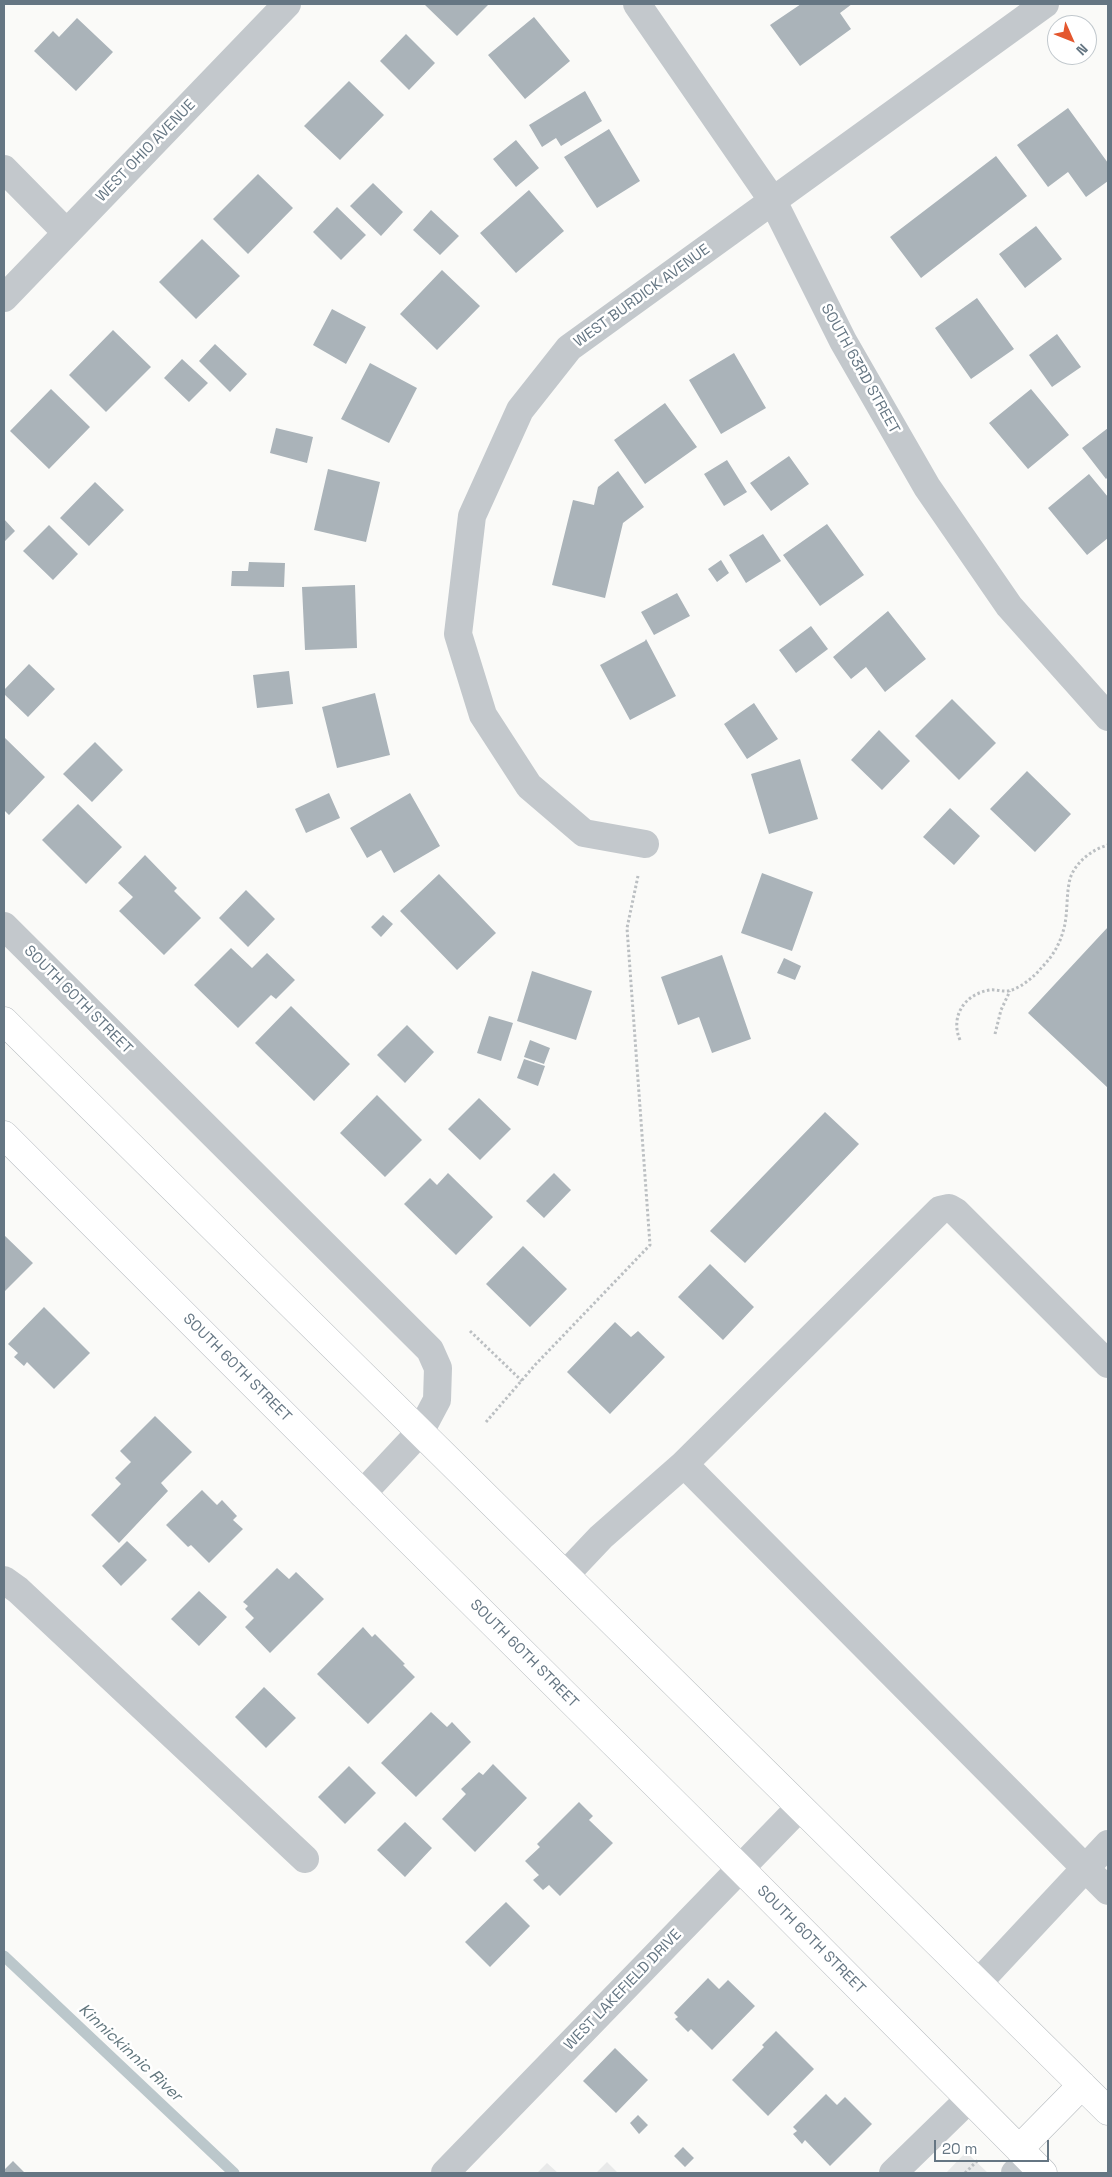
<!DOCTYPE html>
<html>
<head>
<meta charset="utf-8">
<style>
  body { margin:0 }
  #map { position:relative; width:1112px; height:2177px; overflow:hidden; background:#fafaf8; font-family:"Space Grotesk",sans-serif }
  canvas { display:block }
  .frame { position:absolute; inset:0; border:5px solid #657683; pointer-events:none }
  .north { position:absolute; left:1047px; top:15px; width:50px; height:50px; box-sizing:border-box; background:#fff; border:1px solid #c1c8cd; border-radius:50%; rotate:134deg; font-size:14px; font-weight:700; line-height:20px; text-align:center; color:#657683 }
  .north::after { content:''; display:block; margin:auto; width:18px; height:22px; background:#e4572e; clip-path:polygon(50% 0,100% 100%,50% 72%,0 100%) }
  .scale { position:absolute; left:934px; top:2140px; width:115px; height:22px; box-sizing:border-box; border:2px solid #657683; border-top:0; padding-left:6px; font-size:15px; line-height:18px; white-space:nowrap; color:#657683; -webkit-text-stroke:4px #fff; paint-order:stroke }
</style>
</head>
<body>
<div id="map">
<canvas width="1112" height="2177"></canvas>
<div class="frame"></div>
<div class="north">N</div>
<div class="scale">20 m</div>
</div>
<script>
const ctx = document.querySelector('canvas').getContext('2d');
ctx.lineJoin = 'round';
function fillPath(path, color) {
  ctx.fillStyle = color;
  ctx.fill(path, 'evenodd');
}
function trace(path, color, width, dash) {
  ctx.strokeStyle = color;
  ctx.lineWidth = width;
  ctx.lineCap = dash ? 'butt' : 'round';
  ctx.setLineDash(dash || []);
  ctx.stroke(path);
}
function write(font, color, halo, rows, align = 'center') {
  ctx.font = font + ' "Space Grotesk",sans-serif';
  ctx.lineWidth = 5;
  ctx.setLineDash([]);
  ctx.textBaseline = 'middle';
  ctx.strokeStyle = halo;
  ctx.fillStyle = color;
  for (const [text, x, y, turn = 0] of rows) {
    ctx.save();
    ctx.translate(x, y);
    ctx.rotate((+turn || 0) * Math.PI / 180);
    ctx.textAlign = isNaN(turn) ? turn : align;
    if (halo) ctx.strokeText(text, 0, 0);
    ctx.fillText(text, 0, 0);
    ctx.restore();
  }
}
const built = new Path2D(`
  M966 2152 988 2173H946Z
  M607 2162 618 2173H596Z
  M547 2163 558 2173H537Z`);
const stream = new Path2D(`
  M4 1956 234 2173`);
const building = new Path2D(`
  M424 4H489L457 36Z
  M801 4H852L840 13 851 29 800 66 770 25Z
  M534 17 570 61 525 99 488 55Z
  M77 18 113 52 76 91 34 51 53 31 59 37Z
  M406 34 435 63 409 90 380 61Z
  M349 81 384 115 340 160 304 126Z
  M585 91 602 121 561 146 556 138 542 147 529 125Z
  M1068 108 1108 163V181L1086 197 1068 172 1048 187 1017 145Z
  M609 129 640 181 597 208 564 157Z
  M516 140 539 168 516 187 493 159Z
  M996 156 1027 196 921 278 890 237Z
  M258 174 293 208 248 254 213 219Z
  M373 183 403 212 381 236 350 206Z
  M529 190 564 231 516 273 480 233Z
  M337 207 366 235 341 260 313 232Z
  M431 210 459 236 440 255 413 230Z
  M1036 226 1062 259 1025 288 999 254Z
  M202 239 240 276 196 319 159 282Z
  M442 270 480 306 437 350 400 314Z
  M977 298 1014 349 971 379 935 328Z
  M332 309 366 327 346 364 313 345Z
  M113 330 151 367 106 412 69 375Z
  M1057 334 1081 367 1052 387 1029 355Z
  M215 344 247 374 230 392 199 361Z
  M734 353 766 408 721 434 689 380Z
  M182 359 208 383 189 402 164 378Z
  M370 363 417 388 389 443 341 419Z
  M51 389 90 427 49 469 10 431Z
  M1031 389 1069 435 1028 469 989 423Z
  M665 403 697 447 645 484 614 440Z
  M276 428 313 437 307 463 270 453Z
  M1108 428V477L1106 479 1082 448Z
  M789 456 809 484 771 511 750 483Z
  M727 460 747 492 724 506 704 474Z
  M328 469 380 482 366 542 314 530Z
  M618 471 644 507 623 523 605 598 552 585 573 500 594 505 598 487Z
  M1089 474 1108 497V538L1087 555 1048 508Z
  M95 482 124 510 89 546 60 518Z
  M4 519 15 531 4 542Z
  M827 524 864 575 820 606 783 555Z
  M49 525 78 554 53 580 23 551Z
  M763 534 781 561 746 583 729 555Z
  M721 560 729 573 717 582 708 569Z
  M249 562 285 563 284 587 231 586 232 571H248Z
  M355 585 357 648 305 650 302 587Z
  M677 593 690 616 654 635 641 612Z
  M888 611 926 659 885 692 866 667 851 679 833 657Z
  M811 626 828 649 796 673 779 650Z
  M646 639 676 696 630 720 600 665 645 641Z
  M29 664 55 689 28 717 4 694V690Z
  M289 671 293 704 257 708 253 675Z
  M375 693 390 755 337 768 322 707Z
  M952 699 996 743 959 780 915 736Z
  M754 703 778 739 747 759 724 724Z
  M879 730 910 761 882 790 851 760Z
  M4 737 45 777 9 815 4 810Z
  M95 742 123 770 92 802 63 774Z
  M800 759 818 819 769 834 751 774Z
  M1027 771 1071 814 1035 852 990 809Z
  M329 793 340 818 306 833 295 809Z
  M410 793 440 846 394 873 381 850 367 858 350 828Z
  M78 804 122 847 86 884 42 840Z
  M950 808 980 836 954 865 923 837Z
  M145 855 177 888 174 891 201 918 164 955 119 911 133 897 118 883Z
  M762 873 813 892 792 951 741 933Z
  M439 874 496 933 457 970 400 911Z
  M246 890 275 919 248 947 219 918Z
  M383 915 393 924 381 937 371 927Z
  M1108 927V1088L1028 1013Z
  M231 948 252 968 267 953 295 980 276 999 271 995 238 1028 194 985Z
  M722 955 751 1039 712 1053 699 1017 678 1025 661 977Z
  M784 958 801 966 795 980 777 973Z
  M532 971 592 991 576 1040 517 1021Z
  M291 1006 350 1064 314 1101 255 1043Z
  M489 1016 513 1023 501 1061 477 1053Z
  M407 1025 434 1052 405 1083 377 1055Z
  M530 1040 550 1048 544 1064 524 1057Z
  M524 1059 545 1066 538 1086 517 1078Z
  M377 1095 422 1140 385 1177 340 1133Z
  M479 1098 511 1129 480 1160 448 1129Z
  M825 1112 859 1144 745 1263 710 1231Z
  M448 1173 493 1217 456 1255 404 1204 430 1178 437 1185Z
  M554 1173 571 1190 544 1218 526 1201Z
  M4 1235 33 1263 4 1292Z
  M523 1246 567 1289 530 1327 486 1284Z
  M710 1264 754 1307 723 1340 678 1297Z
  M44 1307 90 1353 54 1389 27 1362 24 1366 14 1357 18 1353 8 1344Z
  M615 1322 631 1337 638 1331 665 1357 610 1414 567 1372Z
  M155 1416 192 1452 161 1483 168 1491 119 1543 91 1515 121 1484 115 1478 131 1462 120 1451Z
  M202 1490 217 1505 222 1500 237 1516 233 1520 243 1529 209 1563 191 1545 188 1547 166 1525Z
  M127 1541 147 1560 121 1586 102 1566Z
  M277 1568 289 1579 296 1572 324 1599 270 1653 245 1627 254 1618 245 1609 248 1606 243 1602Z
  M199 1591 227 1617 199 1646 171 1619Z
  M363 1627 372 1637 375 1634 405 1664 403 1665 415 1677 368 1724 317 1674Z
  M264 1687 296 1718 266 1748 235 1717Z
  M431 1712 447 1727 452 1722 471 1742 416 1797 381 1763Z
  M493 1764 527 1798 475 1852 442 1819 466 1794 461 1789 479 1772 483 1775Z
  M349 1766 376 1793 345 1824 318 1797Z
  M579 1802 593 1816 589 1820 613 1843 560 1896 549 1885 543 1890 533 1880 539 1875 525 1861 540 1847 537 1844Z
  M405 1822 432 1848 405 1877 377 1850Z
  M506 1902 530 1926 490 1967 465 1942Z
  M708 1978 719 1989 728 1980 755 2006 712 2050 691 2029 688 2032 675 2019 678 2017 674 2013Z
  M776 2031 814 2069 768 2116 732 2080 764 2047 762 2045Z
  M615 2048 648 2080 616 2113 583 2081Z
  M826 2094 837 2105 845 2097 872 2124 830 2166 805 2140 802 2144 793 2134 797 2131 793 2127Z
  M638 2115 648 2125 639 2134 630 2123Z
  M683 2147 694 2158 685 2167 674 2156Z
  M13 2161 25 2173H4V2170Z`);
const path = new Path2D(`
  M995 1034 1001 1010 1010 991
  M960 1040C950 1017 964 994 990 990 997 989 1005 993 1012 990 1023 986 1035 976 1042 967 1053 956 1060 944 1064 928 1068 913 1066 894 1070 879 1075 862 1093 849 1108 845
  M470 1331 522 1381
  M486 1422 535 1365 650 1245 627 928 638 876
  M965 2173 979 2159`);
const minor = new Path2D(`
  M637 4 773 201 843 341 927 487 1009 606 1108 717
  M4 169 66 232
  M4 298 287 4
  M645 844 584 833 529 786 483 715 458 634 472 516 520 410 569 348 1045 4
  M4 926 430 1350 438 1368 437 1400 420 1432 362 1494
  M684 1464 1108 1891
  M565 1575 601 1537 684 1464 940 1210 949 1208 956 1212 1108 1364
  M4 1580 18 1590 305 1859
  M979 1982 1108 1844
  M445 2173 800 1807
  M893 2173 968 2100
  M1015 2173 1029 2159`);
const major = new Path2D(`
  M4 1021 1108 2111
  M4 1135 400 1531 741 1869 1043 2173
  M1019 2149 1082 2085`);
const streetNames = [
  ["WEST OHIO AVENUE",146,151,-46],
  ["WEST BURDICK AVENUE",642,296,-36],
  ["SOUTH 63RD STREET",860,369,61],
  ["SOUTH 60TH STREET",78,1000,45],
  ["SOUTH 60TH STREET",237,1368,45],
  ["SOUTH 60TH STREET",524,1654,45],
  ["SOUTH 60TH STREET",811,1940,45],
  ["WEST LAKEFIELD DRIVE",623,1990,-46]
];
const waterNames = [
  ["Kinnickinnic River",130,2053,43]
];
fillPath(built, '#e8e9e9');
trace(stream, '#bbc7cb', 11);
fillPath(building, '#aab3b9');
trace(major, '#b5babe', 29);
trace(path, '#bbbfc2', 3, [2.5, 2.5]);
trace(minor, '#c3c8cc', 28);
trace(major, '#fff', 28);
write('15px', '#657683', '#fff', streetNames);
write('italic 16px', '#60757c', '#fff', waterNames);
</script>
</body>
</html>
